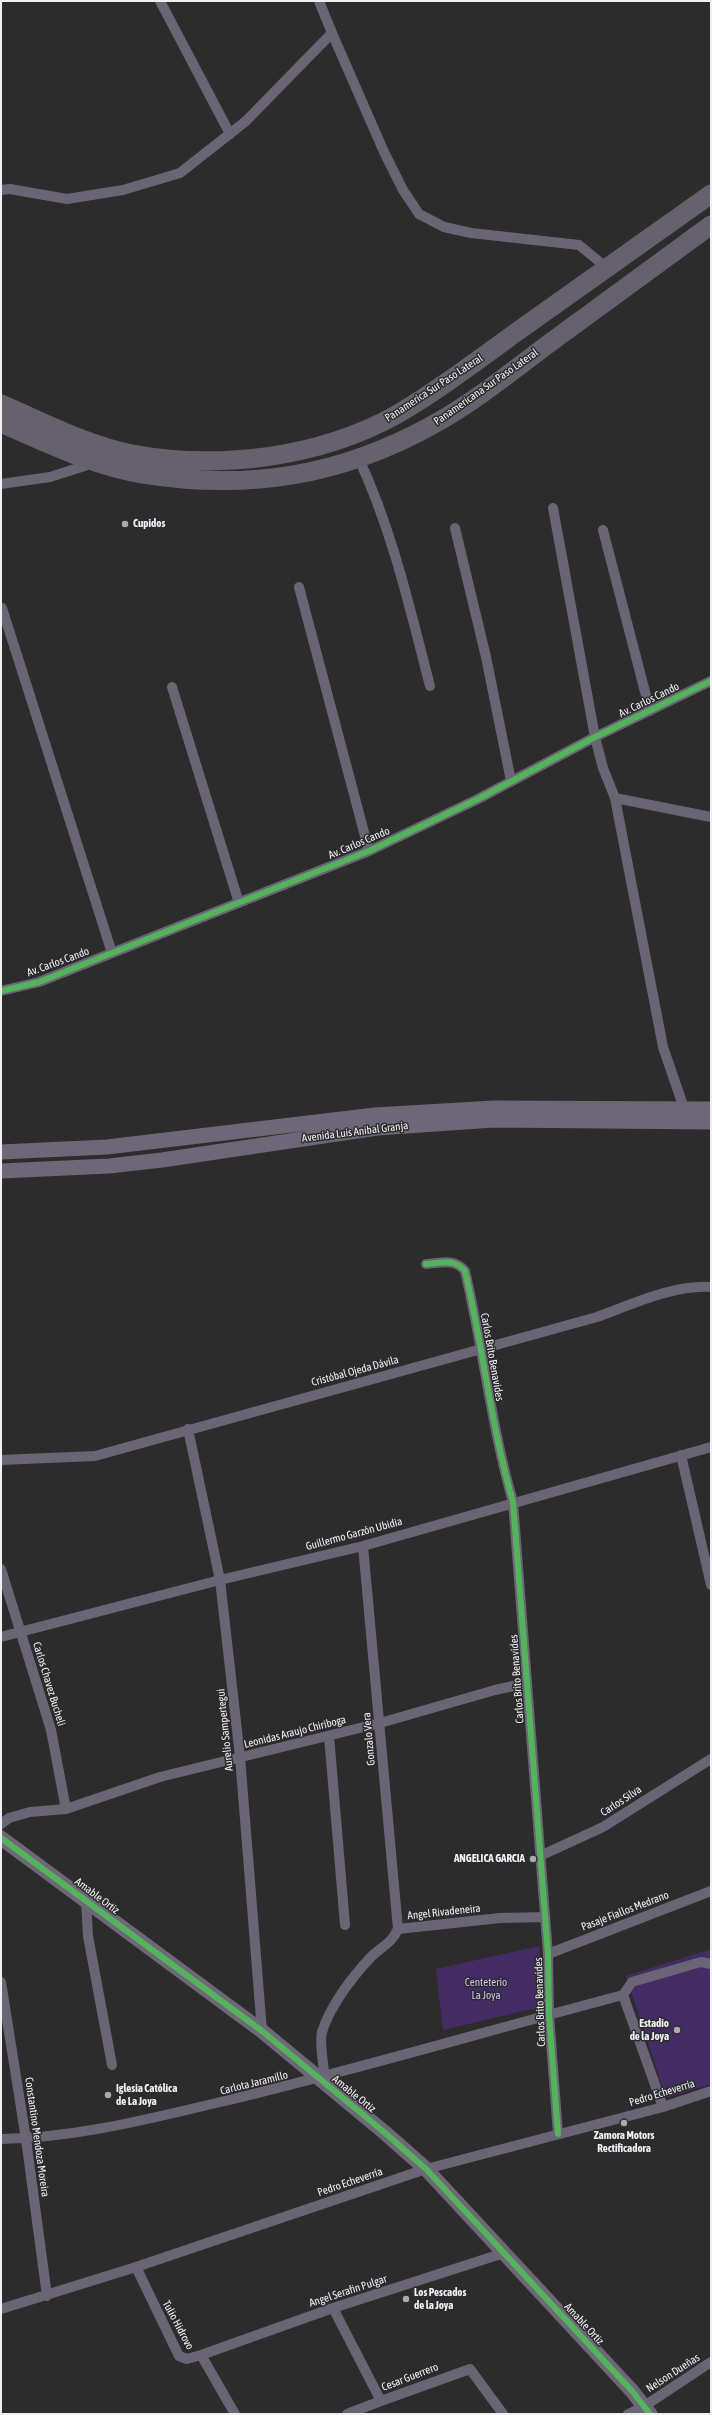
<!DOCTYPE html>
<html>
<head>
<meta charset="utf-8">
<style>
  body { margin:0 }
  #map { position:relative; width:712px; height:2415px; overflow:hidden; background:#2c2c2d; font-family:"Asap Condensed",sans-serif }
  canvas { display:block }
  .frame { position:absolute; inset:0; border:2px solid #f0f0f2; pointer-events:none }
</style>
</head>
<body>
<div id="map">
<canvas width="712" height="2415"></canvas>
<div class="frame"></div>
</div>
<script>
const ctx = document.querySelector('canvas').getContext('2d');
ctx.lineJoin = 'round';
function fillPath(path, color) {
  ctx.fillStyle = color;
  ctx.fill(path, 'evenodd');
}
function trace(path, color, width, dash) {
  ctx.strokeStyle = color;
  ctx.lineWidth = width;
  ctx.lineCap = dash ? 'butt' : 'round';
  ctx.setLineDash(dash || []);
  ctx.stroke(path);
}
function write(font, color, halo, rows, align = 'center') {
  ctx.font = font + ' "Asap Condensed",sans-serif';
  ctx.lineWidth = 3;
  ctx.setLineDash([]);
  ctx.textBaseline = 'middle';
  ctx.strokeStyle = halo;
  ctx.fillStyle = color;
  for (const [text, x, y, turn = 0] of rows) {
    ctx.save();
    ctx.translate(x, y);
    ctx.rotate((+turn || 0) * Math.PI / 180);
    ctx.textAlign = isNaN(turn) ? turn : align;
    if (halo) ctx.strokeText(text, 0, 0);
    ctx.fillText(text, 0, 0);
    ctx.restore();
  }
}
const green = new Path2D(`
  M539 1946 545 2006 443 2030 436 1969Z
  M711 1949V2084L666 2098 626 1976Z`);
const street = new Path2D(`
  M160 1 230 134
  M332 33 384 152 403 190 419 214 444 227 471 233 579 245 607 268
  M1 190 10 189 67 199 123 190 180 173 246 121 332 33 319 1
  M358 457C392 529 410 609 430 686
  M1 484 50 477 94 463
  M553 508 595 737 603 768 615 798 663 1047 684 1108
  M455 528 486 657 511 781
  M603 530 650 711
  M299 587 369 851
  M2 608 112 953
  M172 687 239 903
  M615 798 711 817
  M1 991 39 982 369 851 478 799 595 737 711 681
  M426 1264C441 1263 455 1258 465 1271 483 1347 491 1426 513 1502L548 1954 549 2015 558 2134
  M188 1429 220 1580 240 1757 262 2031
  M681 1455 711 1585
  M1 1460 95 1456 597 1317C633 1304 672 1285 711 1287
  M1 1569 51 1730 66 1809
  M1 1637 220 1580 363 1546 711 1447
  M329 1736 345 1925
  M1 1824 9 1818 30 1812 66 1809 160 1777 380 1723 495 1690 527 1683
  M540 1856 603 1827 711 1759
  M86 1901 88 1936 112 2065
  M398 1929 500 1918 545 1917
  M548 1954 711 1891
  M1 1982 26 2139 47 2296
  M623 1995 663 2107
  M324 2075C324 2063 319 2044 322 2032 330 2006 352 1977 371 1957 381 1947 392 1943 398 1929L363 1546
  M1 2139C77 2138 152 2118 225 2101 359 2069 490 2030 623 1995L632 1982 701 1962 711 1964
  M136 2267 179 2356 187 2359 201 2355 235 2414
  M333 2308 381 2401 470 2369 503 2414
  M1 2309 136 2267 426 2169 663 2107 711 2091
  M201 2355 333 2308 504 2253
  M347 2414 381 2401
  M628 2414 643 2407 711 2362`);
const secondary = new Path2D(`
  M1 1152 107 1147 375 1115 494 1108 711 1109
  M1 1171 109 1166 162 1160 377 1128 494 1120 711 1122
  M1 1838 262 2031 384 2132 426 2169 632 2391 650 2414`);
const highway = new Path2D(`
  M1 404C43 422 86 445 132 454 219 470 318 458 396 415 441 389 483 356 525 326 587 282 649 238 711 194
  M1 423C47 443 94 466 143 474 249 491 342 476 436 423 475 401 511 372 547 345 601 305 656 265 711 225`);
const cycleway = new Path2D(`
  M1 991 39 982 369 851 478 799 595 737 711 681
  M426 1264C441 1263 455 1258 465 1271 483 1347 491 1426 513 1502L548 1954 549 2015 558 2134
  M1 1838 262 2031 384 2132 426 2169 632 2391 650 2414`);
const markers = [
  [125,524,4,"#ababad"],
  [533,1859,4,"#ababad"],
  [677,2030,4,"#ababad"],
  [108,2095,4,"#ababad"],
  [624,2123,4,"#ababad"],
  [406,2299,4,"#ababad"]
];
const streetNames = [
  ["Panamericana Sur Paso Lateral",486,387,-35],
  ["Panamerica Sur Paso Lateral",434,388,-33],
  ["Av. Carlos Cando",649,700,-26],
  ["Av. Carlos Cando",359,843,-23],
  ["Av. Carlos Cando",58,962,-20],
  ["Avenida Luis Anibal Granja",355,1132,-7],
  ["Carlos Brito Benavides",492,1357,80],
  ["Cristóbal Ojeda Dávila",355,1371,-15],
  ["Guillermo Garzón Ubidia",354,1534,-15],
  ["Carlos Brito Benavides",517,1679,-94],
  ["Carlos Chavez Bucheli",49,1684,73],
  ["Aurelio Sampertegui",225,1730,-96],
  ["Leonidas Araujo Chiriboga",295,1732,-14],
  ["Gonzalo Vera",369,1739,-95],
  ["Carlos Silva",621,1801,-33],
  ["Amable Ortiz",97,1896,37],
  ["Pasaje Fiallos Medrano",625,1911,-21],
  ["Angel Rivadeneira",444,1912,-6],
  ["Carlos Brito Benavides",540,2002,-92],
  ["Carlota Jaramillo",254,2083,-14],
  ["Pedro Echeverría",662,2093,-17],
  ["Amable Ortiz",354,2094,39],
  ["Constantino Mendoza Moreira",37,2137,82],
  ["Pedro Echeverría",350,2182,-19],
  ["Angel Serafin Pulgar",348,2291,-18],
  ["Amable Ortiz",584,2324,47],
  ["Tulio Hidrovo",178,2325,62],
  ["Nelson Dueñas",673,2373,-33],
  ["Cesar Guerrero",410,2377,-21]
];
const poiNames = [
  ["Cupidos",133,524],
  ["ANGELICA GARCIA",525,1859,"right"],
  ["Estadio",669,2024,"right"],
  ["de la Joya",669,2037,"right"],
  ["Iglesia Católica",116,2089],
  ["de La Joya",116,2102],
  ["Zamora Motors",624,2136,"center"],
  ["Rectificadora",624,2149,"center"],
  ["Los Pescados",414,2293],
  ["de la Joya",414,2306]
];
const parkNames = [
  ["Centeterio",486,1983],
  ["La Joya",486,1996]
];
fillPath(green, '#432c63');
trace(street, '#6a6574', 10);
trace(secondary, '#6d6777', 15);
trace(highway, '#65626d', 19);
trace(cycleway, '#56b35d', 6);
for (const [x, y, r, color] of markers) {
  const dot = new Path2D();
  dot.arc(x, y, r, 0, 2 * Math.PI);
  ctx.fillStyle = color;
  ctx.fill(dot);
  trace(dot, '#2c2b2e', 1.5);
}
write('11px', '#f0f0f2', '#2c2b2e', streetNames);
write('bold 11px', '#f0f0f2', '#2c2b2e', poiNames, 'left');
write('11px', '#d2bcfc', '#2c2b2e', parkNames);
</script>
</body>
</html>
